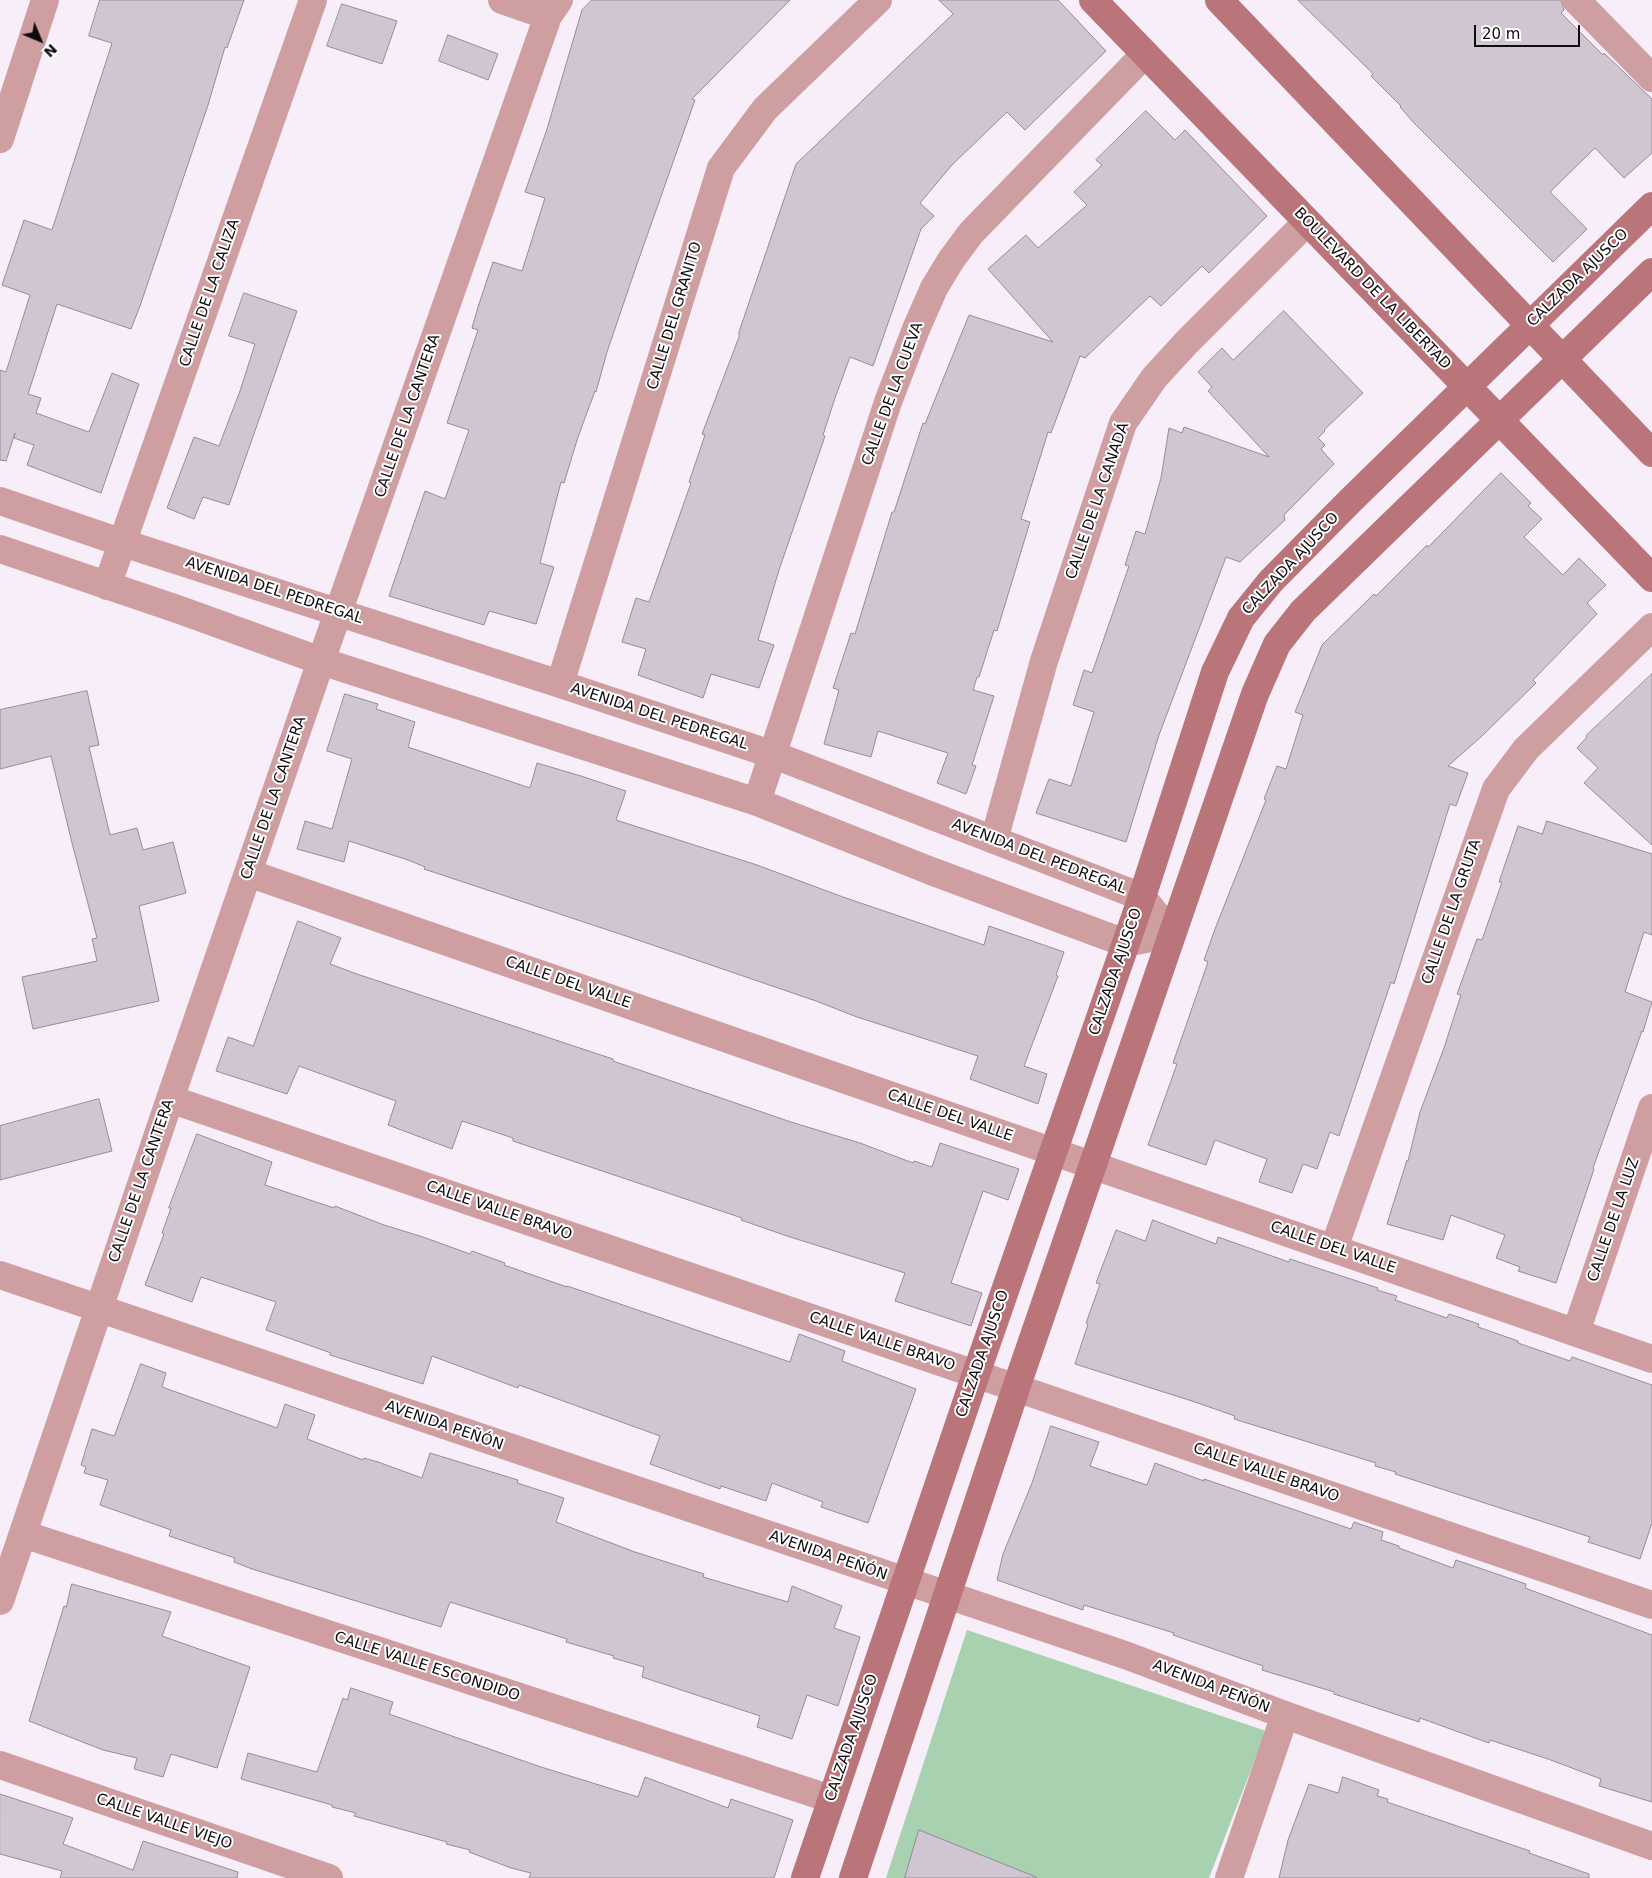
<!DOCTYPE html>
<html>
<head>
<meta charset="utf-8">
<style>
  body { margin:0 }
  #map { position:relative; width:1652px; height:1878px; overflow:hidden; background:#f7eefa; font-family:"DejaVu Sans",sans-serif }
  canvas { display:block }
  .north { position:absolute; left:15px; top:15px; width:50px; height:50px; -webkit-text-stroke:4px #fff; paint-order:stroke; rotate:135deg; font-size:14px; font-weight:700; line-height:20px; text-align:center; color:#0f0c10 }
  .north::after { content:''; display:block; margin:auto; width:18px; height:22px; background:#0f0c10; clip-path:polygon(50% 0,100% 100%,50% 72%,0 100%) }
  .scale { position:absolute; left:1474px; top:25px; width:106px; height:22px; box-sizing:border-box; border:2px solid #0f0c10; border-top:0; padding-left:6px; font-size:15px; line-height:18px; white-space:nowrap; color:#0f0c10; -webkit-text-stroke:4px #fff; paint-order:stroke }
</style>
</head>
<body>
<div id="map">
<canvas width="1652" height="1878"></canvas>
<div class="north">N</div>
<div class="scale">20 m</div>
</div>
<script>
const ctx = document.querySelector('canvas').getContext('2d');
ctx.lineJoin = 'round';
function fillPath(path, color) {
  ctx.fillStyle = color;
  ctx.fill(path, 'evenodd');
}
function trace(path, color, width, dash) {
  ctx.strokeStyle = color;
  ctx.lineWidth = width;
  ctx.lineCap = dash ? 'butt' : 'round';
  ctx.setLineDash(dash || []);
  ctx.stroke(path);
}
function write(font, color, halo, rows, align = 'center') {
  ctx.font = font + ' "DejaVu Sans",sans-serif';
  ctx.lineWidth = 4;
  ctx.setLineDash([]);
  ctx.textBaseline = 'middle';
  ctx.strokeStyle = halo;
  ctx.fillStyle = color;
  for (const [text, x, y, turn = 0] of rows) {
    ctx.save();
    ctx.translate(x, y);
    ctx.rotate((+turn || 0) * Math.PI / 180);
    ctx.textAlign = isNaN(turn) ? turn : align;
    if (halo) ctx.strokeText(text, 0, 0);
    ctx.fillText(text, 0, 0);
    ctx.restore();
  }
}
const green = new Path2D(`
  M967 1630 1266 1731 1209 1878H886Z`);
const building = new Path2D(`
  M100 0H244L227 48 225 47 208 105 140 306 131 329 57 304 28 394 41 398 36 413 89 432 112 373 139 384 101 493 27 465 34 445 14 438 15 433 6 461 0 460V370L6 372 30 295 2 285 24 220 52 230 112 43 89 36Z
  M592 0H790L692 99 695 100 636 267 607 352 596 392 595 391 578 437 564 483 561 482 540 563 554 567 536 624 489 611 484 625 389 596 425 491 445 499 469 430 447 423 478 330 472 328 478 307 493 262 522 271 545 198 525 192 547 129 582 10Z
  M939 0H1058L1106 51 1025 130 1007 112 952 165 920 203 934 216 921 229 873 366 850 357 835 398 823 435 825 436 779 570 758 640 774 645 759 688 711 674 703 698 638 675 646 649 622 642 636 598 649 602 691 483 689 482 705 435 702 434 739 337V332L796 164 953 14Z
  M1298 0H1561L1564 10 1561 13 1603 55 1604 53 1652 99V153L1624 178 1595 148 1550 192 1587 229 1553 262 1413 122 1400 107 1401 106 1371 76 1373 74Z
  M342 4 397 21 382 64 327 46Z
  M448 35 498 54 488 80 439 61Z
  M1146 111 1175 140 1185 130 1267 216 1209 273 1202 266 1161 306 1150 296 1085 358 1080 356 1051 433 1048 432 1021 519 1030 522 997 631 994 630 979 677H977L973 690 994 696 972 765 976 766 966 794 937 783 948 753 878 731 871 757 824 744 839 690 833 688 851 633 855 634 892 512H894L923 423 925 424 969 315 1053 342 988 269 1026 235 1038 248 1087 205 1074 192 1102 165 1096 160Z
  M244 293 297 311 229 505 203 497 194 519 167 508 194 437 219 446 240 391 255 344 229 336Z
  M1284 311 1363 393 1324 430 1325 431 1318 438 1325 445 1321 449 1334 464 1284 515 1285 520 1240 562 1226 557 1159 735 1126 842 1036 813 1049 779 1071 786 1094 712 1073 705 1084 670 1092 673 1129 566 1125 565 1136 531 1145 534 1161 478 1169 428 1182 433 1184 427 1269 457 1208 391 1212 387 1198 372 1222 348 1233 360Z
  M1501 473 1531 503 1528 506 1542 519 1524 537 1563 575 1579 558 1606 585 1587 603 1597 614 1533 680 1536 683 1482 736 1448 766 1468 773 1456 806 1450 804 1394 984 1391 982 1339 1136 1330 1132 1317 1169 1303 1164 1292 1193 1259 1182 1267 1159 1215 1140 1206 1165 1148 1145 1177 1064 1173 1063 1208 962 1204 960 1215 929 1266 800 1264 799 1277 766 1286 769 1303 715 1295 712 1322 645 1374 594 1376 596 1427 545 1428 547Z
  M1652 674V845L1584 783 1598 768 1577 748 1587 737 1586 736Z
  M87 691 99 745 89 747 110 835 137 828 143 850 173 842 186 893 139 906 159 1001 33 1029 22 977 97 961 92 939 97 938 72 843 51 756 0 769V710Z
  M345 694 378 704 376 709 415 722 408 747 530 788 537 763 581 776 626 791 616 820 757 865 843 897 984 945 989 926 1064 952 1056 975 1058 976 1024 1066 1047 1074 1038 1104 970 1079 978 1056 857 1017 816 1001 635 939 424 869 425 867 408 860 349 841 344 862 297 849 305 821 332 829 352 759 327 751Z
  M1547 821 1652 854V935L1644 932 1625 992 1652 1002 1643 1032 1642 1031 1593 1168 1594 1169 1556 1283 1518 1271 1520 1267 1496 1258 1505 1235 1451 1215 1443 1240 1387 1224 1407 1160 1408 1161 1420 1112 1444 1048 1461 995 1457 994 1477 939 1482 940 1502 882H1499L1518 826 1542 834Z
  M298 921 341 938 330 964 357 974 613 1059V1061L791 1122 860 1143 913 1163 914 1161 932 1167 940 1143 1019 1169 1008 1200 983 1191 951 1283 982 1293 971 1326 895 1301 905 1273 787 1236 741 1220 742 1218 513 1141V1138L462 1121 452 1149 388 1125 396 1101 299 1066 287 1094 216 1071 228 1037 253 1046Z
  M99 1099 112 1151 0 1180V1126Z
  M197 1134 272 1162 265 1185 334 1208 335 1206 384 1225 423 1237 470 1254 472 1251 505 1263 504 1265 567 1287V1286L585 1292 790 1362 799 1334 845 1351 842 1361 916 1389 868 1523 821 1507 823 1502 772 1483 766 1501 721 1486 720 1489 650 1464 660 1436 519 1385 518 1388 432 1356 423 1384 330 1355 331 1353 266 1330 276 1302 201 1277 192 1302 145 1285 164 1234 162 1233 171 1208H169Z
  M1153 1220 1216 1244 1218 1237 1289 1262 1290 1259 1378 1288 1377 1290 1397 1296 1395 1300 1447 1318 1449 1314 1479 1324 1478 1327 1518 1341V1343L1570 1361 1572 1357 1652 1385V1523L1640 1559 1588 1542 1590 1537 1395 1474 1396 1472 1375 1466 1376 1463 1234 1419 1235 1416 1192 1401 1075 1364 1088 1324 1086 1323 1100 1284 1096 1283 1116 1230 1145 1241Z
  M141 1364 166 1373 162 1387 277 1428 285 1404 315 1415 307 1439 363 1460 364 1458 378 1462 422 1478 430 1453 518 1480 517 1483 564 1498 556 1522 635 1552 704 1574 703 1577 788 1602 792 1586 842 1606 834 1628 860 1637 838 1706 807 1695 792 1739 757 1727 760 1716 642 1677 644 1667 613 1658 614 1656 566 1642 567 1639 450 1602 441 1627 252 1569 234 1562 235 1558 169 1536 171 1530 100 1505 108 1480 84 1473 86 1467 81 1465 92 1429 114 1436Z
  M1051 1426 1099 1442 1090 1466 1147 1485 1155 1463 1204 1481V1479L1351 1529 1354 1522 1383 1532 1381 1540 1399 1546V1548L1453 1568 1456 1560 1526 1584 1525 1588 1652 1635V1802L1599 1786 1601 1779 1548 1759 1490 1740 1489 1743 1420 1718 1419 1722 1334 1694V1692L1262 1670 1263 1666 1173 1635 1174 1633 1084 1605 1083 1610 997 1580 1003 1554 1032 1483Z
  M72 1584 171 1612 162 1636 250 1667 217 1768 171 1754 163 1777 134 1769 137 1758 103 1750 29 1721 64 1606 66 1607Z
  M351 1688 393 1702 389 1714 541 1767 638 1797 645 1777 728 1808 731 1799 793 1820 774 1878H529L531 1873 511 1868 469 1852 470 1850 446 1844 447 1842 354 1816 356 1813 332 1807V1805L241 1779 248 1753 317 1772 343 1698 347 1700Z
  M1343 1777 1379 1790 1377 1796 1388 1799 1387 1802 1530 1851 1529 1853 1589 1874V1878H1279L1288 1840 1309 1784 1338 1793Z
  M0 1794 73 1818 63 1844 133 1870 143 1841 238 1872 237 1878H60L62 1871 0 1854Z
  M919 1830 1036 1877V1878H905Z`);
const street = new Path2D(`
  M502 0 548 16
  M1576 0 1652 78
  M0 139 45 0
  M0 501 123 543 560 684 774 755 1142 897 1172 934 1125 943 931 871 757 802 321 661 180 610 0 549
  M107 586 313 0
  M560 684 721 168 765 109 878 0
  M757 802 888 402 916 329 934 288 951 260 971 233 1145 54
  M994 840 1044 661 1123 423 1154 378 1187 342 1307 222
  M248 873 1652 1359
  M170 1099 1652 1605
  M1334 1248 1496 789 1526 749 1652 627
  M0 1275 1125 1655 1285 1715 1652 1846
  M1576 1332 1652 1108
  M23 1534 831 1799
  M0 1601 170 1099 321 661 548 16 559 0
  M0 1765 329 1878
  M1229 1878 1285 1715`);
const secondary = new Path2D(`
  M1093 0 1652 578
  M1219 0 1652 453
  M805 1878 976 1374 1142 897 1215 672 1241 618 1271 581 1350 501 1652 206
  M853 1878 1016 1388 1255 694 1277 644 1303 611 1652 272`);
const streetNames = [
  ["CALZADA AJUSCO",1578,278,-44],
  ["BOULEVARD DE LA LIBERTAD",1372,289,46],
  ["CALLE DE LA CALIZA",210,293,-71],
  ["CALLE DEL GRANITO",675,316,-73],
  ["CALLE DE LA CUEVA",893,394,-70],
  ["CALLE DE LA CANTERA",408,416,-71],
  ["CALLE DE LA CANADÁ",1098,501,-71],
  ["CALZADA AJUSCO",1291,564,-47],
  ["AVENIDA DEL PEDREGAL",274,591,18],
  ["AVENIDA DEL PEDREGAL",659,717,18],
  ["CALLE DE LA CANTERA",274,798,-71],
  ["AVENIDA DEL PEDREGAL",1039,857,21],
  ["CALLE DE LA GRUTA",1452,912,-71],
  ["CALZADA AJUSCO",1116,972,-71],
  ["CALLE DEL VALLE",568,983,19],
  ["CALLE DEL VALLE",950,1116,19],
  ["CALLE DE LA CANTERA",142,1181,-71],
  ["CALLE VALLE BRAVO",499,1211,19],
  ["CALLE DE LA LUZ",1614,1220,-71],
  ["CALLE DEL VALLE",1333,1248,19],
  ["CALLE VALLE BRAVO",882,1342,19],
  ["CALZADA AJUSCO",983,1354,-71],
  ["AVENIDA PEÑÓN",444,1426,19],
  ["CALLE VALLE BRAVO",1266,1473,19],
  ["AVENIDA PEÑÓN",828,1556,19],
  ["CALLE VALLE ESCONDIDO",427,1667,18],
  ["AVENIDA PEÑÓN",1211,1687,21],
  ["CALZADA AJUSCO",852,1738,-71],
  ["CALLE VALLE VIEJO",164,1822,19]
];
fillPath(green, '#a8d1b0');
fillPath(building, '#cfc6d1');
trace(building, '#958c97', 1);
trace(street, '#ce9ea0', 28);
trace(secondary, '#b97579', 28);
write('15px', '#0f0c10', '#fff', streetNames);
</script>
</body>
</html>
